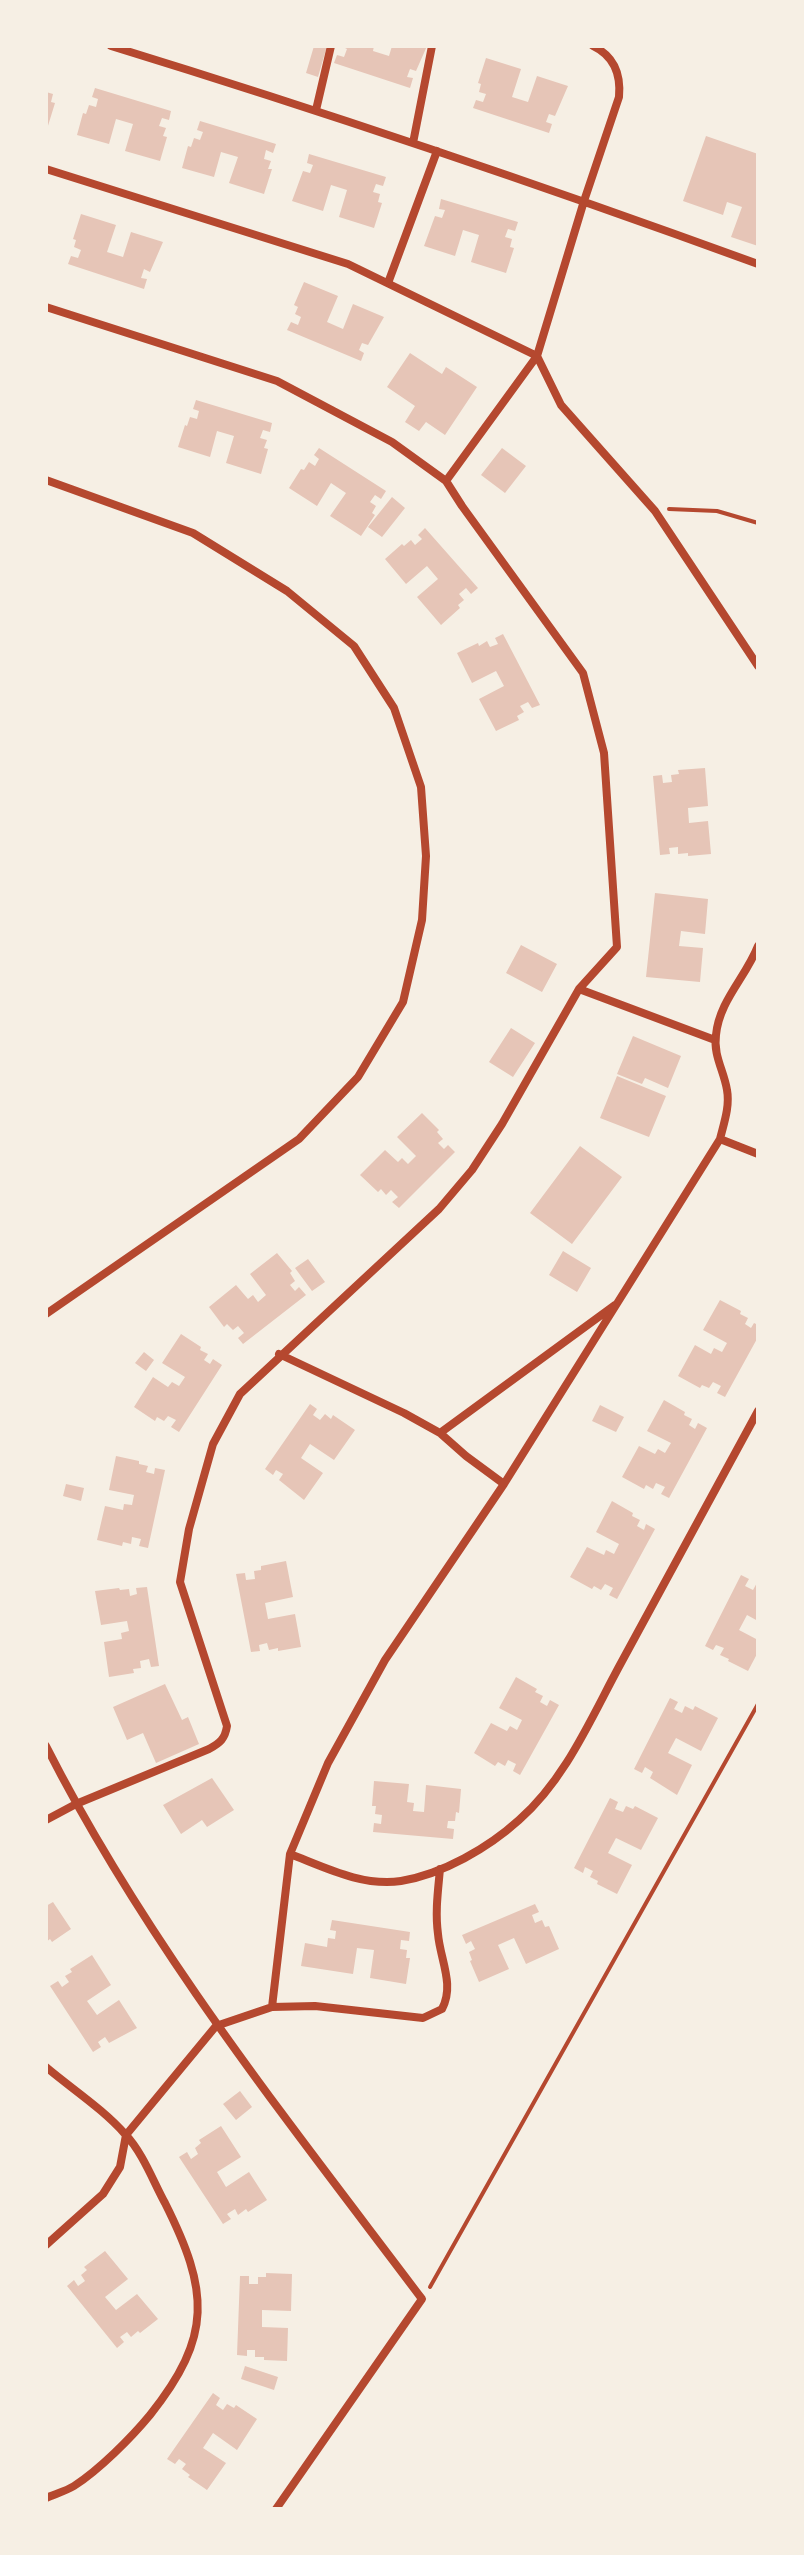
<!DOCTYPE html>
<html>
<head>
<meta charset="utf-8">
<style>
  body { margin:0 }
  #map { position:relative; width:804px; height:2555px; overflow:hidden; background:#f6efe4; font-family:Spectral,serif }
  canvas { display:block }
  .frame { position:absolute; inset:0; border:48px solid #f6efe4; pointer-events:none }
</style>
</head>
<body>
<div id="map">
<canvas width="804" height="2555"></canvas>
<div class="frame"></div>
</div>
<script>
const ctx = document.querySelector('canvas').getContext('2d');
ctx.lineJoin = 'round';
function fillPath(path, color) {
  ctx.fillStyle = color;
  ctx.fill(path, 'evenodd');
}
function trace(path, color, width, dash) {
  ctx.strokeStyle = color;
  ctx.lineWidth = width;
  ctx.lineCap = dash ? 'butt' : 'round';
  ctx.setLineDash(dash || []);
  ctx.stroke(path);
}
const building = new Path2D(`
  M314 46H327L318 77 306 73Z
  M341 46H374L373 51 389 56 392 46H427L416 71 410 69 407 77 413 78 410 88 334 63 337 55 344 57 347 49Z
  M486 58 521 69 512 97 528 102 537 76 568 86 555 116 549 114 546 122 552 124 549 133 473 108 476 100 483 102 486 94 479 92 481 84 478 83Z
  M95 88 171 111 169 120 162 118 159 126 166 128 163 136 167 137 160 161 125 151 133 124 116 119 109 144 77 135 83 113 86 114 89 105 96 107 98 99 92 97Z
  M46 92 53 94 51 102 55 103 47 129Z
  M200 121 276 144 273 153 266 150 264 159 271 161 268 169H272L264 194 229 183 238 157 221 152 214 177 182 168 188 146 191 147 194 138 200 140 203 132 197 130Z
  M706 136 758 154V246L731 237 742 207 727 202 723 215 683 201Z
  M309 154 386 177 383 186 376 184 373 192 380 194 378 202 382 203 374 228 339 217 347 190 331 185 323 211 292 201 303 171 310 173 313 165 307 163Z
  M441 199 518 222 515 231 508 229 505 237 512 239 510 247 514 248 506 273 471 262 479 235 463 230 455 256 424 246 435 216 442 218 445 210 439 209Z
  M81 214 116 225 107 252 123 257 131 232 163 242 150 272 144 269 141 278 147 279 144 289 68 264 71 256 78 258 81 250 74 247 76 240 73 239Z
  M304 282 338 296 327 322 343 329 353 304 384 317 368 345 362 343 359 350 364 353 361 361 287 330 291 322 298 325 301 317 295 314 298 307 294 305Z
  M410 353 442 374 446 367 477 387 445 435 426 422 419 431 405 422 415 406 387 387Z
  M196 400 272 423 270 432 263 430 260 438 267 440 264 448 268 449 261 474 226 463 234 436 217 431 210 457 178 447 185 425 187 426 190 417 197 419 199 411 193 409Z
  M319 448 386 491 381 499 375 495 370 502 376 506 372 513 375 515 361 536 330 516 346 493 331 483 317 506 289 488 301 469 304 470 309 462 315 466 319 459 314 455Z
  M502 448 526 466 505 493 481 475Z
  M392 497 405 508 382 537 368 527Z
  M425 528 478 588 471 594 466 588 459 594 464 600 458 605 460 608 441 625 417 597 438 579 427 566 406 584 385 559 402 544 404 546 411 540 415 545 422 539 418 535Z
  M503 634 540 705 532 708 528 702 520 706 524 712 517 716 519 720 496 731 479 699 504 686 496 671 472 683 457 653 478 643 479 646 487 641 490 647 498 644 495 638Z
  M705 768 708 806 688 808 689 823 708 821 711 854 688 856V853L678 854V847L669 848 670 854 660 855 653 776 662 775 663 783 672 782 671 775 679 774 678 770Z
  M655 893 708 899 705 934 681 931 679 946 703 948 700 982 646 977Z
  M521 945 557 964 542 992 506 973Z
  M511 1028 535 1043 513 1077 489 1062Z
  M633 1036 681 1056 668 1088 645 1078 642 1084 617 1074Z
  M617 1076 666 1096 649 1137 600 1118Z
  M422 1113 439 1130 437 1132 443 1139 438 1143 444 1149 448 1145 455 1152 399 1208 392 1202 398 1197 391 1190 386 1195 381 1189 378 1192 360 1175 385 1150 398 1162 402 1158 408 1164 416 1156 397 1137Z
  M580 1146 622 1177 572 1244 530 1213Z
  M563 1251 591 1268 577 1292 549 1275Z
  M277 1253 292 1271 290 1273 295 1281 290 1285 295 1291 299 1287 306 1295 243 1344 238 1338 244 1333 238 1326 233 1330 227 1324 224 1327 209 1307 236 1285 248 1299 253 1295 258 1302 266 1295 250 1274Z
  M308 1259 325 1282 312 1291 295 1268Z
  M720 1300 741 1311 740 1314 748 1318 745 1324 751 1328 754 1323 758 1325V1337L725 1397 717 1393 721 1386 713 1382 709 1388 702 1385 700 1388 678 1376 695 1345 711 1354 714 1348 722 1352 727 1343 703 1330Z
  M181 1334 201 1347 200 1350 208 1354 204 1360 210 1364 213 1359 222 1365 179 1432 171 1427 176 1420 168 1416 164 1421 157 1417 155 1421 134 1407 153 1377 168 1387 172 1382 179 1386 185 1377 162 1363Z
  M144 1352 154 1360 146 1371 135 1363Z
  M664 1400 685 1412 684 1415 692 1419 689 1425 695 1429 698 1423 707 1428 669 1498 661 1494 665 1487 656 1483 653 1489 646 1485 644 1489 622 1477 639 1446 655 1454 658 1449 665 1453 671 1443 647 1431Z
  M310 1404 317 1409 313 1415 320 1420 325 1414 331 1419 333 1415 355 1430 334 1460 310 1444 301 1458 323 1473 304 1500 279 1480 283 1474 276 1470 273 1475 265 1469Z
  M600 1405 624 1417 616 1432 592 1421Z
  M116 1456 139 1461V1464L148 1466 146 1472 154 1474 155 1468 165 1470 148 1548 139 1546 141 1539 132 1537 131 1544 123 1542 122 1546 97 1540 105 1506 123 1510 124 1504 132 1505 134 1495 109 1490Z
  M66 1484 84 1488 81 1501 63 1496Z
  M612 1501 633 1513 632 1516 640 1520 637 1526 644 1530 646 1524 655 1529 617 1599 609 1595 613 1588 605 1584 601 1590 594 1586 592 1589 570 1577 587 1547 604 1555 606 1550 614 1554 619 1544 596 1532Z
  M286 1561 293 1597 265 1603 268 1619 295 1614 301 1647 278 1651V1648L269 1650 267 1643 259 1645 260 1651 251 1652 236 1574 245 1573 246 1580 255 1579 254 1571 261 1570V1566Z
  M741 1575 749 1579 745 1586 753 1590 758 1581V1621L747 1615 739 1630 758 1640V1652L748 1671 728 1661 729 1659 720 1655 724 1648 716 1645 713 1650 705 1646Z
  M147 1587 159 1666 151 1667 149 1659 140 1661 141 1668 133 1669 134 1673 109 1677 104 1642 122 1639 121 1633 129 1631 127 1621 101 1625 95 1591 119 1588 120 1590 129 1589 130 1596 137 1594 136 1588Z
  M516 1677 537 1689 535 1692 543 1696 540 1702 547 1706 550 1700 559 1705 520 1775 513 1771 516 1764 508 1760 505 1766 498 1762 495 1766 474 1753 491 1723 507 1731 510 1726 517 1730 522 1720 499 1708Z
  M165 1684 182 1720 188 1717 199 1744 156 1763 143 1733 127 1740 113 1707Z
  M670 1698 678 1702 674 1709 682 1713 685 1706 693 1710 695 1706 718 1718 701 1751 676 1738 668 1753 692 1765 677 1795 650 1778 653 1772 645 1767 642 1773 634 1769Z
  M212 1778 234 1810 207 1827 202 1820 181 1834 163 1805Z
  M374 1781 409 1784 407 1802 414 1803 413 1811 424 1812 426 1785 461 1789 459 1813 456 1812 455 1821H448L447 1828 454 1829 453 1839 373 1832 374 1823 381 1824 382 1815 375 1814 376 1806H372Z
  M610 1798 618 1802 615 1809 623 1812 626 1806 633 1809 635 1806 658 1818 641 1850 616 1838 608 1853 632 1865 617 1894 597 1884 598 1881 590 1877 593 1871 585 1867 583 1873 574 1868Z
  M53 1902 71 1929 52 1942 50 1939 46 1942V1906Z
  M535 1904 539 1912 532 1915 535 1923 542 1920 545 1927 549 1926 559 1949 526 1964 514 1938 498 1945 509 1969 479 1982 470 1961 472 1960 469 1952 475 1949 471 1941 466 1944 462 1935Z
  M332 1920 410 1932 409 1941 401 1940 400 1949 407 1950 406 1958H410L406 1984 370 1978 374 1950 357 1948 353 1974 301 1966 305 1943 327 1947 328 1938 335 1939 336 1931 330 1930Z
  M92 1955 111 1985 87 2001 97 2015 119 2000 137 2028 109 2043 105 2037 98 2042 101 2047 93 2052 50 1986 58 1981 62 1987 69 1982 65 1976 72 1972 70 1969Z
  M240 2091 252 2107 236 2120 223 2104Z
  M221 2126 241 2157 217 2172 226 2187 249 2172 267 2200 248 2212 246 2209 238 2215 235 2209 227 2214 231 2219 223 2224 179 2157 187 2152 191 2159 198 2154 195 2148 201 2143 199 2140Z
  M105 2251 128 2279 105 2297 116 2310 137 2294 158 2319 140 2333 138 2331 131 2337 127 2332 120 2337 124 2342 117 2348 67 2286 74 2280 78 2286 85 2281 81 2275 87 2270 84 2267Z
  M266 2273 292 2274 291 2311 262 2310V2327L288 2328 287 2361 264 2360V2357H255V2350H247V2356L237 2355 240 2276H249V2284H258V2277H266Z
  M245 2366 278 2377 274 2390 241 2379Z
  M213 2393 220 2398 216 2405 223 2410 227 2404 234 2408 236 2405 257 2419 237 2450 213 2433 203 2448 226 2463 207 2490 188 2477 190 2475 182 2469 186 2464 179 2459 175 2464 167 2459Z`);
const path = new Path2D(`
  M669 509 717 511 758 523
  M430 2287 758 1704`);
const minor = new Path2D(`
  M111 46C329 113 544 186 758 264
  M316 110 331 46
  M413 143 432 46
  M46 169 348 264 537 356 561 405 655 511 758 666
  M388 283 437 151
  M46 307 277 381 392 442 446 481 462 506 583 673 604 753 617 947 579 989 502 1124 472 1170 439 1209 240 1394 213 1444 189 1529 180 1582 227 1726C225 1739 220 1743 209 1749L76 1804 46 1820
  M46 480 193 533 287 591 354 646 394 708 421 787 426 856 422 920 403 1002 358 1077 299 1139 46 1314
  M446 481 537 356 584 201 619 97C621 75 614 56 593 46
  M579 989 715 1040
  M720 1139 758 1154
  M279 1354 404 1413 440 1433 466 1456 504 1484
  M440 1433 615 1305
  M46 1746C147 1945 288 2121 422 2299L276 2509
  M290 1854C324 1867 363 1887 401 1881 443 1874 488 1848 519 1820 566 1779 592 1716 621 1663 667 1579 712 1495 758 1411
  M272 2007 290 1854 328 1763 385 1660 504 1484 720 1139C724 1123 730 1106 727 1090 724 1071 713 1055 716 1035 719 1001 746 977 758 946
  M46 2067C72 2089 103 2109 125 2134 143 2153 153 2181 165 2203 209 2291 213 2336 150 2415 131 2438 99 2470 74 2486 66 2491 55 2494 46 2498
  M46 2245 103 2194 120 2167 126 2135 216 2026 272 2007 315 2006 423 2018 442 2009C455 1985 440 1959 438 1934 435 1912 438 1891 440 1869`);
fillPath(building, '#e6c5b7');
trace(path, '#b5482f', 4);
trace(minor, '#b5482f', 8);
</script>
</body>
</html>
